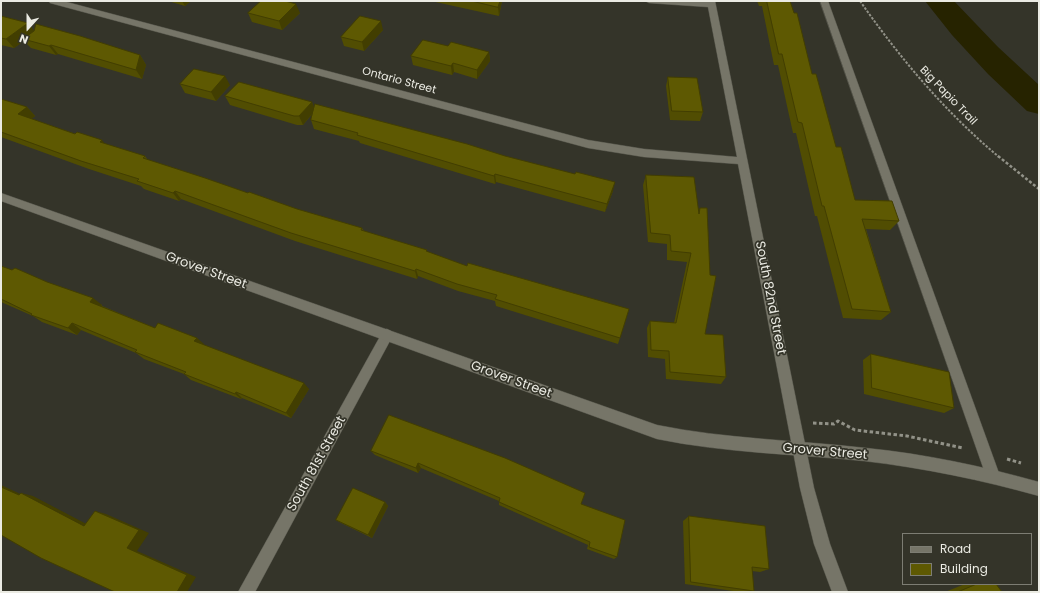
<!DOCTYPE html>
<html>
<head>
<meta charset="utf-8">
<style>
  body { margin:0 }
  #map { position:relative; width:1040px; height:593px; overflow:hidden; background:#343429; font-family:Poppins,sans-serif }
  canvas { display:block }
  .frame { position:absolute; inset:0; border:2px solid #ebebe3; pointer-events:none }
  .legend { position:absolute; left:902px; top:533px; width:130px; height:52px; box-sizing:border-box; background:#343429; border:1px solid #7d7d73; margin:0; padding:5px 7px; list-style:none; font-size:12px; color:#ebebe3 }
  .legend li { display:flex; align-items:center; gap:8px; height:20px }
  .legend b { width:20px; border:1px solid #7d7d73 }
  .north { position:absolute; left:8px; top:8px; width:40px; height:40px; -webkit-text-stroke:3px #343429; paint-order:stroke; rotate:201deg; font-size:11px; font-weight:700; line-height:16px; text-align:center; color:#ebebe3 }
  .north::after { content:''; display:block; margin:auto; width:14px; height:18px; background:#ebebe3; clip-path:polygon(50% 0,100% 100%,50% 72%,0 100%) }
</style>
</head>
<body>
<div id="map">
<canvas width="1040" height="593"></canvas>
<div class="frame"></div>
<ul class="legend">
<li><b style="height:5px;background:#767568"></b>Road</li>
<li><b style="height:11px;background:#5e5902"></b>Building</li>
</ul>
<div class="north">N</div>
</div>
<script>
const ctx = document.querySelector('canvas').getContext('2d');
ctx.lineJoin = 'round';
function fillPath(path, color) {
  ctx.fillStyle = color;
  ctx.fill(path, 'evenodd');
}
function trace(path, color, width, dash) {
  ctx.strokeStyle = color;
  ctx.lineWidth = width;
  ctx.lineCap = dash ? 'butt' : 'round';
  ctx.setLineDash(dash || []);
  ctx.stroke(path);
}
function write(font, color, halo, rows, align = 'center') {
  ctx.font = font + ' Poppins,sans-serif';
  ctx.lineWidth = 3.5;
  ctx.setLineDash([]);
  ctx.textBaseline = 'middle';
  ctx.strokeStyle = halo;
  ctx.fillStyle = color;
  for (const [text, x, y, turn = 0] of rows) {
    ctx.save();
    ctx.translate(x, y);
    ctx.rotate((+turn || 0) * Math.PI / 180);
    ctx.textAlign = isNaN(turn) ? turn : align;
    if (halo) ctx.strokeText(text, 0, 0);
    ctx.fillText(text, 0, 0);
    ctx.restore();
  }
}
const river = new Path2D(`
  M925 1H954L998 47 1039 85V114L1027 111 988 74 952 35Z`);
const pathFar2 = new Path2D(`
  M860 1C900 58 945 112 999 157`);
const pathFar1 = new Path2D(`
  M998 156 1039 189`);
const path = new Path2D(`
  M813 423 834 424 838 421 855 430 907 436 963 448
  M1007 459 1021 463`);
const lane = new Path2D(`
  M820 1H828L1000 476 998 481 993 483 988 481 986 476Z`);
const street = new Path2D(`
  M49 1H63L588 140 644 149 737 157 708 7 649 3 645 1 707 2V1H715L814 488 830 544 848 592H832L814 544 800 488 738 164 644 157 588 148 50 3Z
  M387 329 391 331 393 335 391 339 255 592H238L383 331Z`);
const secondary = new Path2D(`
  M1 193 657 425C726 439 796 440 866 448 925 454 982 466 1039 482V496C982 480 924 468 864 461 795 454 725 453 657 439L1 201Z`);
const wall = new Path2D(`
  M168 1H191L185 6Z
  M431 1H502L499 16Z
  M757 1H790L812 74 836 147 855 200 899 221 890 230 866 229 891 312 881 320 843 318 817 216H815L796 133H793L778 65H774L762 6H759Z
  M248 13H300L282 30 252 22Z
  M1 16 28 23 34 31 140 55 146 65 142 79 58 54 56 55 31 48 24 41 14 48 1 45Z
  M383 30 364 51 344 46 341 37Z
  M448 46 489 52 490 61 477 79 454 72 452 75 413 65 411 56Z
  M668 77 703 112 700 121 670 120 666 86Z
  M180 84 230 85 216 101 185 93Z
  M225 96 312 102 314 108 613 191 605 212 496 182 495 184 360 143 359 141 314 129 311 120 313 113 303 125H297L230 105Z
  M1 99 27 107 35 116 31 119 106 144 145 156 148 160 248 193 297 209 362 228 364 231 427 250V252L467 266 629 309 618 344 496 306 495 301 458 291 418 276 417 279 295 241 181 199 179 201 144 189 141 186 89 169 1 137Z
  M646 175 699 212 700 208 705 334 726 377 721 384 666 379 665 359 648 357 647 328 650 321 674 323 687 262 667 260V244L648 242 643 185Z
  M1 266 102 305V306L155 328 197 338 203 345 309 389 291 418 242 398 241 399 191 380 184 374 144 359 136 353 81 330 77 335 42 322 33 316 1 302Z
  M871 354 954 408 944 413 864 394 863 360Z
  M371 451 581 504 617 557 614 559 587 549 588 545 499 505V501L421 468 418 473 375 455Z
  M385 502 388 506 372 538 341 523 336 520Z
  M689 516 769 569 760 572 752 571 754 591 749 592H740L685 584 683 521Z
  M965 584H996L1002 592H945Z`);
const shadedWall = new Path2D(`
  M182 1H191L185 6Z
  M500 1H502L499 16 498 7Z
  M296 4 300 13 282 30 279 21Z
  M381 21 383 30 364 51 362 42Z
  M28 23 35 32 23 39 24 41 14 48 6 39Z
  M51 45 58 54 56 55 49 46Z
  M489 52 490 61 477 79V70Z
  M140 55 146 65 142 79 136 70Z
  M453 63 454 72 452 75 451 66Z
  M225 76 230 85 216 101 211 92Z
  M312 102 315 110 303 125 299 116Z
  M27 107 35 116 27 123 18 114Z
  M102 140 109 149 100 142Z
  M495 174 496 182 495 184 494 176Z
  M615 182 613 191 605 212 607 204Z
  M175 191 181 199 179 201 173 193Z
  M416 269 418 276 417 279 415 271Z
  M93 298 102 305 99 309 90 302Z
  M72 323 81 330 77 335 68 328Z
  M197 338 204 344 201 348 194 341Z
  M304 383 309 389 291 418 286 413Z
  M236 392 242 398 241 399 235 394Z
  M418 463 421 468 418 473 416 468Z
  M1 485 31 499 19 495 1 487Z
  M21 493 33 496 96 529 84 526Z
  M385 502 388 506 372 538 368 535Z
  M95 511 106 514 149 533 137 551 196 577 187 592H177L127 548Z`);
const building = new Path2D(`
  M261 1H285L296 4 279 21 248 13Z
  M472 1H500L498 7Z
  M767 1H790L794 13H797L812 74H816L836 147H841L855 200 892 201 899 221 862 219 891 312 852 309 824 206H822L802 123 798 122 782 54H779Z
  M1 16 28 23 6 39 1 38Z
  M360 16 381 21 362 42 341 37Z
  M36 24 80 36 140 55 136 70 51 45 49 46 23 39 34 31Z
  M423 40 448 46 451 42 489 52 477 70 453 63 451 66 411 56Z
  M194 69 225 76 211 92 180 84Z
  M668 77 697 78 703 112 672 111Z
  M239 82 312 102 299 116H294L225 96Z
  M1 99 27 107 18 114 75 134 77 132 102 140 100 142 145 156 143 158 205 178 248 193 249 192 297 209 362 228 361 230 427 250 426 251 467 266 468 263 629 309 620 338 495 299 497 295 457 284 416 269 415 271 291 233 175 191 173 193 137 181 139 179 81 161 1 132Z
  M315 104 467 144 505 156 575 174 576 172 615 182 607 204 495 174 494 176 357 135 358 133 311 120Z
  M646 175 694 177 699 214 700 208H707L710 275 716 276 705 334 723 335 726 377 670 372 669 351 651 350 650 321 676 323 691 253 671 251 670 235 651 233Z
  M1 266 12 270 15 268 47 282 93 298 90 302 155 328 158 323 197 338 194 341 304 383 286 413 236 392 235 394 184 374 186 372 135 352 137 350 72 323 68 328 31 315 32 314 1 299Z
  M871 354 949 372 954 408 872 388Z
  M389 415 505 458 585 493 581 504 625 520 617 557 589 547 590 542 499 502 500 498 418 463 416 468 371 451Z
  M1 487 19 495 21 493 84 526 95 511 139 530 127 548 187 575 177 592H115L41 558 1 535Z
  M353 488 385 502 368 535 336 520Z
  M689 516 765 526 769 569 752 567 754 591 691 582Z
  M977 584H996L1002 592H958Z`);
const farStreetnames = [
  ["Ontario Street",399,81,15],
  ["Big Papio Trail",948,96,46]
];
const streetNames = [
  ["Grover Street",206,271,20],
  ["South 82nd Street",770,298,79],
  ["Grover Street",511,380,20],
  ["Grover Street",825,452,5],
  ["South 81st Street",317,464,-61]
];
fillPath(river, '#262300');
trace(lane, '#525248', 1);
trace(street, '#525248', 1);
trace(secondary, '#525248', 1);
trace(pathFar2, '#929288', 2, [2.5, 1.5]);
trace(pathFar1, '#929288', 2.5, [3, 2]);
trace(path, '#929288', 3, [3.5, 2.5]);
fillPath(lane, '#767568');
fillPath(street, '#767568');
fillPath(secondary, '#767568');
fillPath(wall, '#514d02');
fillPath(shadedWall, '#423e01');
fillPath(building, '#5e5902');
trace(building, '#423e01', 1);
write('11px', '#ebebe3', '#343429', farStreetnames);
write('13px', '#ebebe3', '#343429', streetNames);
</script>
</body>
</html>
